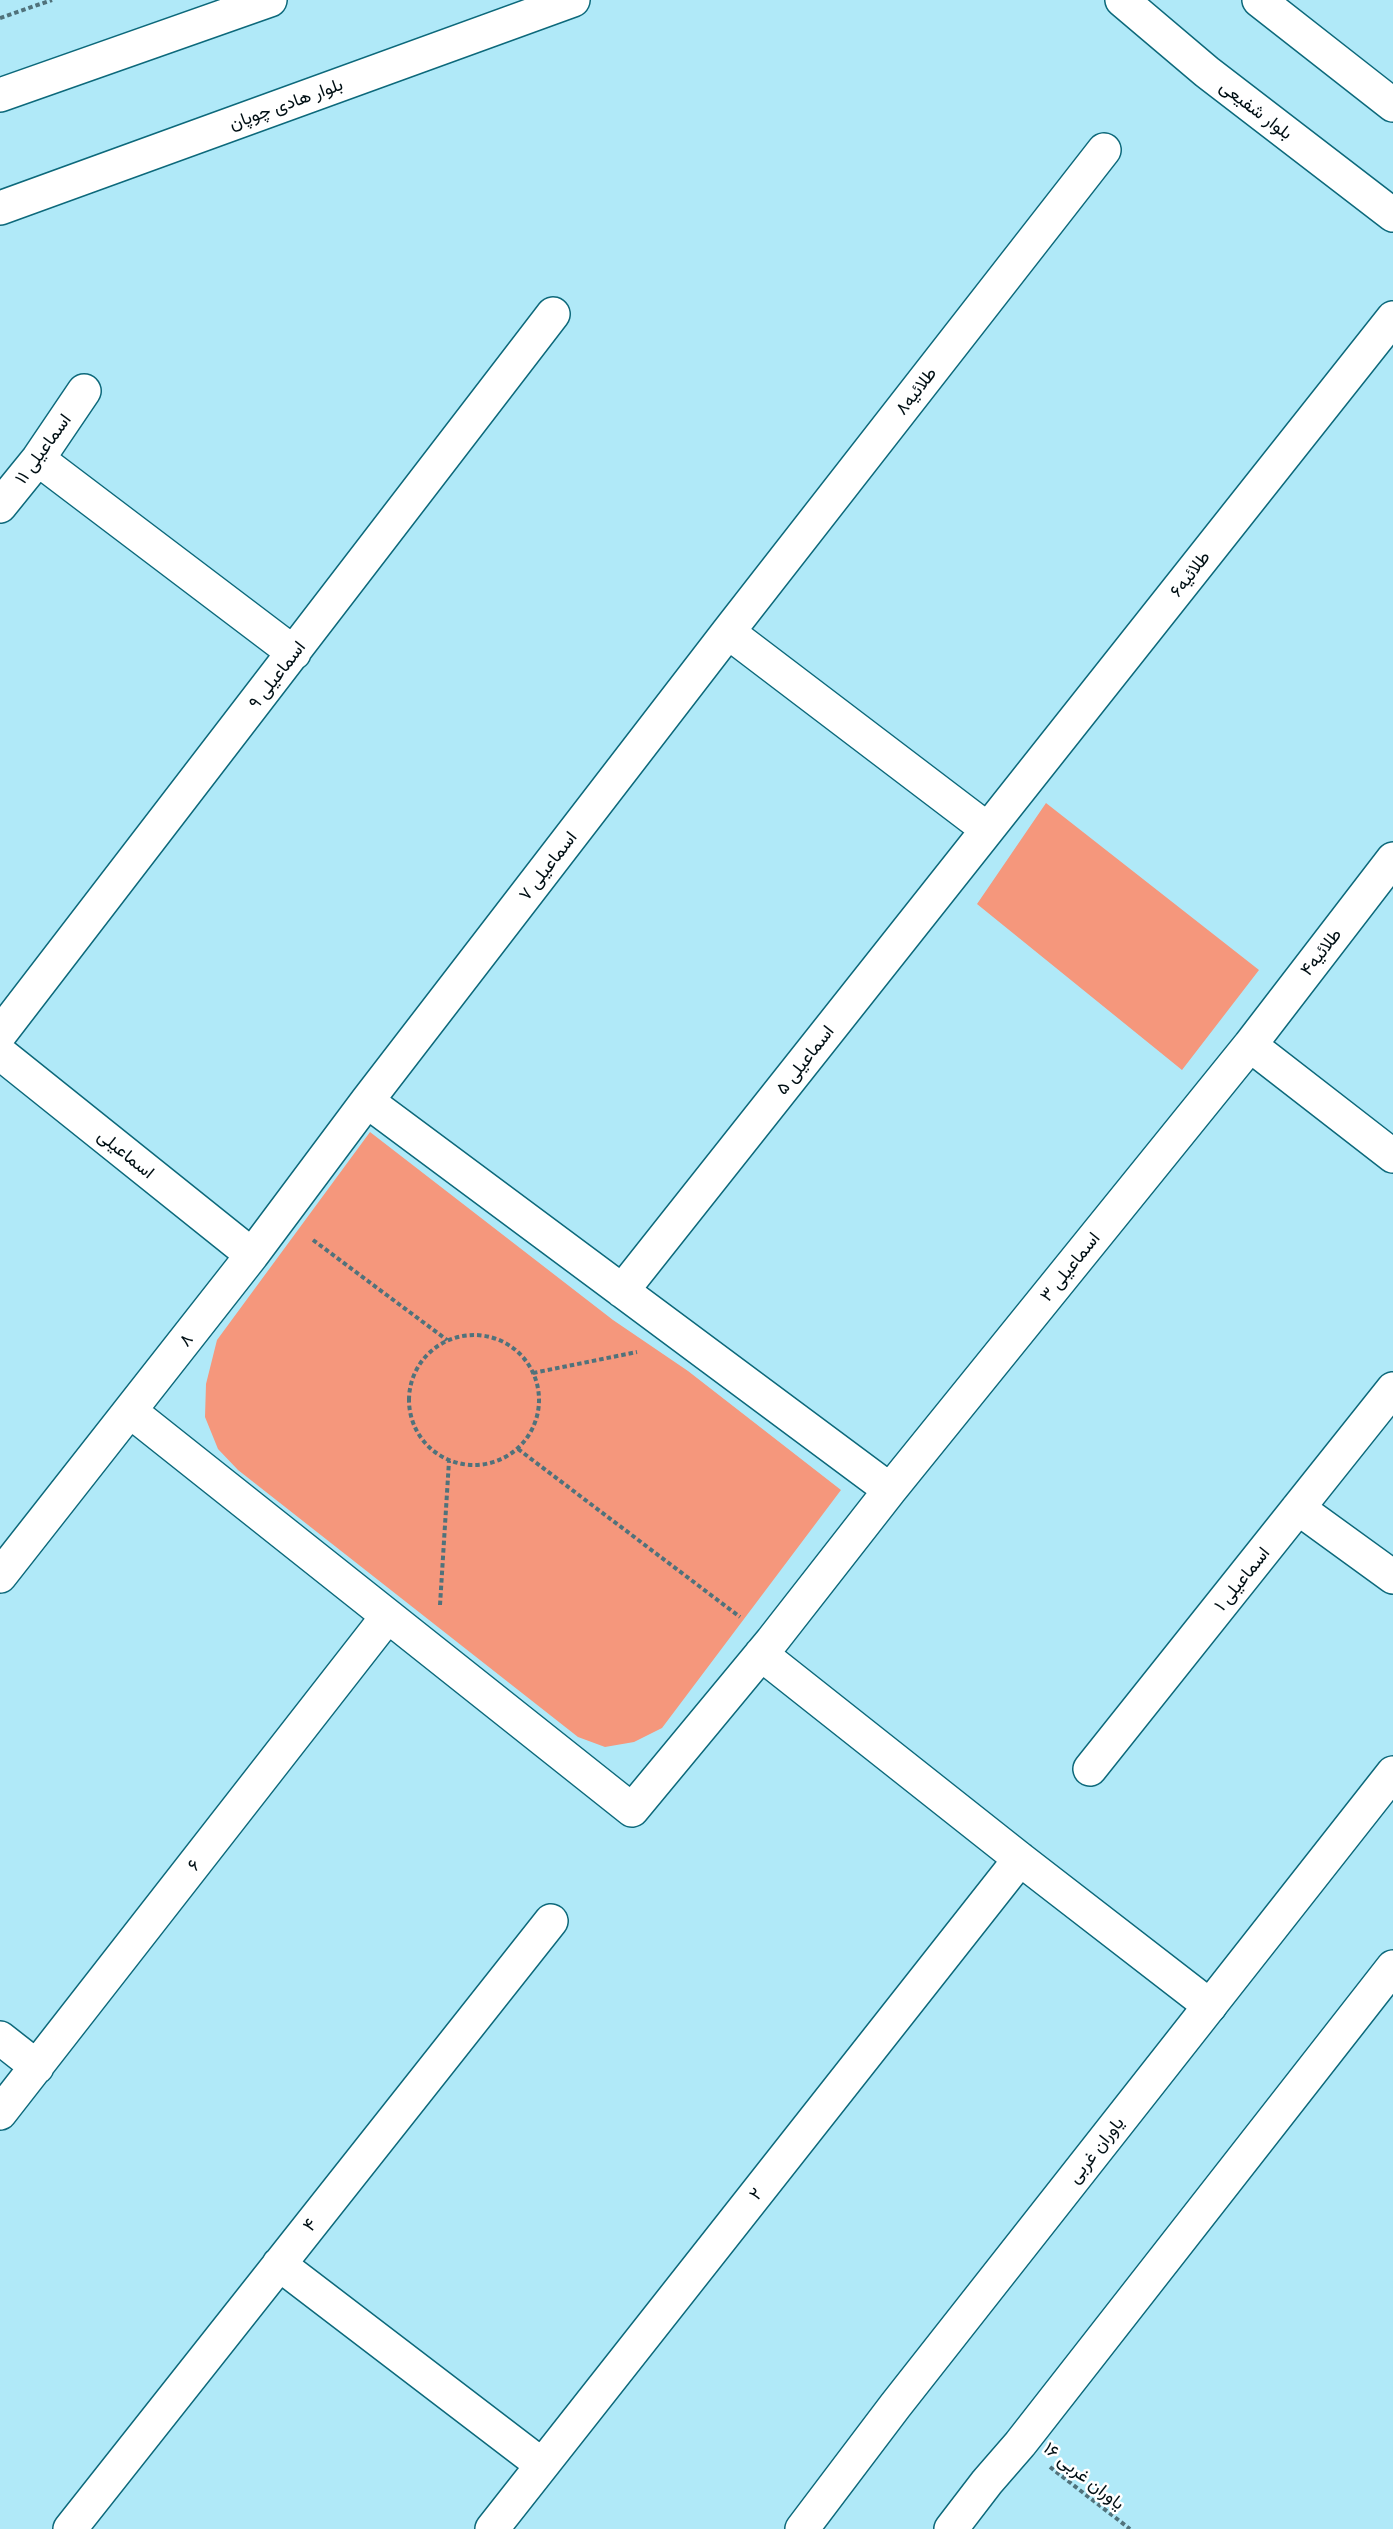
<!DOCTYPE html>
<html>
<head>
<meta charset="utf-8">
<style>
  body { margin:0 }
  canvas { display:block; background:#b0e9f8 }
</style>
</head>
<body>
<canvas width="1393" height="2529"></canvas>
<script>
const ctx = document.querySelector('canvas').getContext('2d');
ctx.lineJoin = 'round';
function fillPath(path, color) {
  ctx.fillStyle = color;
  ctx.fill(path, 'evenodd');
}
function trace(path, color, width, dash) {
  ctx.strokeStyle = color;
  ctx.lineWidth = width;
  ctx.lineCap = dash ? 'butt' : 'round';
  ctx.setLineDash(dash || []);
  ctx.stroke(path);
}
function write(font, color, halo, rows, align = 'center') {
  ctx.font = font + ' "Golos Text",Vazirmatn,sans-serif';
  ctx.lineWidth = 5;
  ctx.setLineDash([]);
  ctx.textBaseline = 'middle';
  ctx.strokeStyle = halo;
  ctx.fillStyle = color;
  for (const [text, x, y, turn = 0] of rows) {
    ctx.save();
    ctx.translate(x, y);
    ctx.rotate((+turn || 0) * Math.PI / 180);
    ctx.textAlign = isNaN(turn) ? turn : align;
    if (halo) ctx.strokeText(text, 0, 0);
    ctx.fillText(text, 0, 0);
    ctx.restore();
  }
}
const green = new Path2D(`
  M1046 803 1259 970 1182 1070 977 904Z
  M370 1132 613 1320 688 1371 841 1490 662 1728 634 1742 605 1747 578 1737 238 1470 218 1449 205 1417 206 1384 217 1340Z`);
const path = new Path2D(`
  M0 18 52 0
  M313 1240 447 1340
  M409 1400a65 65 0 1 1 130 0a65 65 0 1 1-130 0Z
  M533 1373 637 1352
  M518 1449 740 1617
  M440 1605 449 1461
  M1050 2467 1130 2529`);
const minor = new Path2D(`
  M38 459 294 653
  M0 506 38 459 84 391
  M728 632 987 829
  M0 1034 553 314
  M1250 1045 1393 1156
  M0 1053 252 1255
  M367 1101 890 1490
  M622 1291 1393 318
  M130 1411 632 1810 772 1641 890 1490 1250 1045 1393 859
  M1298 1508 1393 1577
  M0 1576 252 1255 367 1101 728 632 1104 150
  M761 1654 1020 1859 1210 2006
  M1090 1769 1393 1389
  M0 2038 37 2067
  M0 2113 387 1617
  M279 2264 542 2465
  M70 2529 551 1921
  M492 2529 1020 1859`);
const major = new Path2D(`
  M1122 0 1207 72 1393 215
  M1259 0 1393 105
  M0 95 270 0
  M0 208 573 0
  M802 2529 895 2406 1393 1773
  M951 2529 987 2482 1020 2444 1393 1967`);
const streetNames = [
  ["بلوار هادی چوپان",286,104,-20],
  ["بلوار شفیعی",1256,110,37],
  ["طلائیه۸",916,391,-52],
  ["اسماعیلی ۱۱",43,449,-54],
  ["طلائیه۶",1190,574,-52],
  ["اسماعیلی ۹",277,675,-52],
  ["اسماعیلی ۷",548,866,-52],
  ["طلائیه۴",1321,952,-52],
  ["اسماعیلی ۵",805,1060,-52],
  ["اسماعیلی",126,1154,39],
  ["اسماعیلی ۳",1070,1267,-51],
  ["۸",186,1340,-52],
  ["اسماعیلی ۱",1242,1579,-51],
  ["۶",194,1865,-52],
  ["یاوران غربی",1096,2150,-52],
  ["۲",756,2194,-52],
  ["۴",310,2225,-52],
  ["۱۶ یاوران غربی",1084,2476,38]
];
fillPath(green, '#f5977c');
trace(minor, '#0d697b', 36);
trace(major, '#0d697b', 36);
trace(path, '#50727b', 4, [4.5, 3]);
trace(minor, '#fff', 33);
trace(major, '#fff', 33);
write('18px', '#000f14', '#fff', streetNames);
</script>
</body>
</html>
